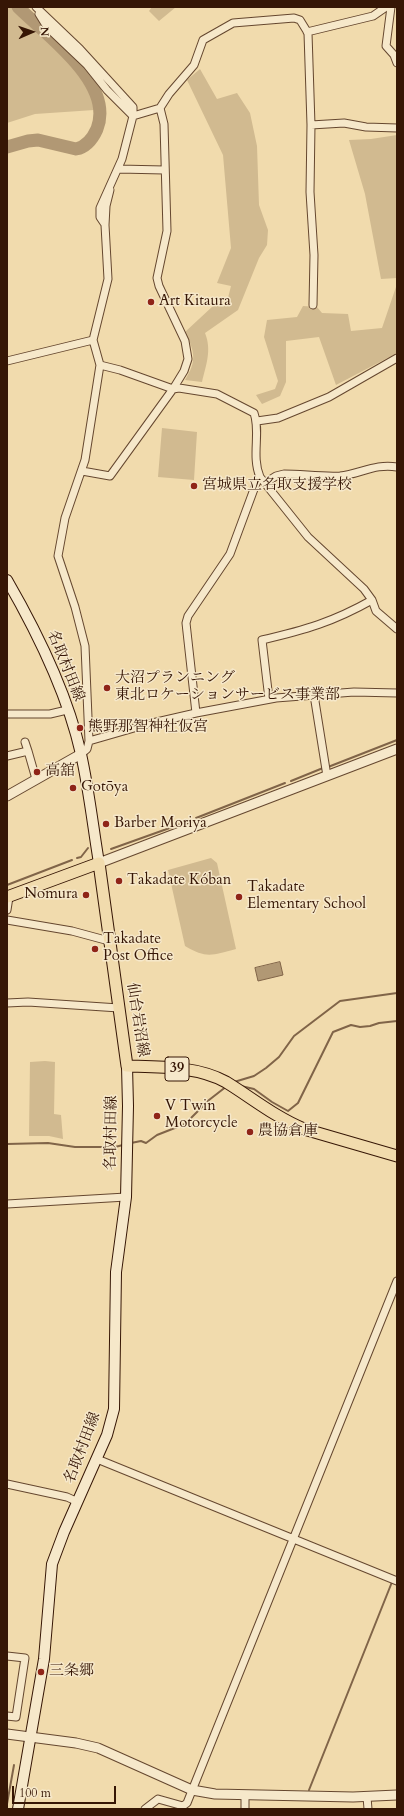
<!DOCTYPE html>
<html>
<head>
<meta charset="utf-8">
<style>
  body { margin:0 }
  #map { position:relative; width:404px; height:1816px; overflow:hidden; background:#f1dbad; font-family:Cardo,serif }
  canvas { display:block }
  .frame { position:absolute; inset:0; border:8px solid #361605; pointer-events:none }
  .north { position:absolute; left:12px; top:12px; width:40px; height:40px; -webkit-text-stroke:3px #f6e8ca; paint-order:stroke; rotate:88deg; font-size:11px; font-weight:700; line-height:16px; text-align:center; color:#361605 }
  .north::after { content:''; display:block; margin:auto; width:14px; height:18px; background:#361605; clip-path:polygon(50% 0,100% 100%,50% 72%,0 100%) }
  .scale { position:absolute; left:12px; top:1786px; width:104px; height:18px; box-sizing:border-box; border:2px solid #361605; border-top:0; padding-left:5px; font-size:12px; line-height:14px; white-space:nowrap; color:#361605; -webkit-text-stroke:3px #f6e8ca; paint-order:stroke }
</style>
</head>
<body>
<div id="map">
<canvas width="404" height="1816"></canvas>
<div class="frame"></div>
<div class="north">N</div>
<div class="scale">100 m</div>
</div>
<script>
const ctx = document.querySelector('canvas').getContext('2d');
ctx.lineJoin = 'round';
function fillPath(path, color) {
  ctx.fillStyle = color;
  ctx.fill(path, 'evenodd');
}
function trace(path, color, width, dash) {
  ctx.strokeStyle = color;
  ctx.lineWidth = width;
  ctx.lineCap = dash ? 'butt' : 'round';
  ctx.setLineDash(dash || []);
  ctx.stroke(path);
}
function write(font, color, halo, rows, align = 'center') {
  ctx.font = font + ' Cardo,"Noto Serif JP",serif';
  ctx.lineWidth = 3;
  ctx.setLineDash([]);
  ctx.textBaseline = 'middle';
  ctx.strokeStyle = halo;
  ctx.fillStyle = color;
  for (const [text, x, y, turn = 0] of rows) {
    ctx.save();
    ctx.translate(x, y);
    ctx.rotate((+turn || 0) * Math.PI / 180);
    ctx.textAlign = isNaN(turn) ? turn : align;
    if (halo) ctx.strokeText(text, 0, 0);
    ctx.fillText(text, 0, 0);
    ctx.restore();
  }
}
const green = new Path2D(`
  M7 7H21L88 84 94 102V110L35 114 7 123Z
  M152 7H176L159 21 149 11Z
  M200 69 217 99 237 93 250 113 257 146 259 205 268 230 267 245 259 258 238 310 205 333C212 350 206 365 202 382L185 380C197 361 195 352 185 332L213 306H226L231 286 217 283 231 248 223 155 187 80Z
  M397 135V278L381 279 365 194 349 140 371 139Z
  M397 284V353L336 385 319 337 286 341V382L280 396 262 404 256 395 275 389 278 381 264 337 267 320 297 317 303 306 317 307 322 313 348 314 351 331 382 328Z
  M162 428 197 432 194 480 158 477Z
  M211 858 217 863 236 949C212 955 207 959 185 946L168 870Z
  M45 1061 55 1062 54 1114 61 1115 63 1139 49 1136H29L30 1062Z`);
const water = new Path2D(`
  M280 962 283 975 258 981 255 968Z`);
const stream = new Path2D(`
  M328 767 397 740
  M291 781 323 768
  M196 818 285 783
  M111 849 192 820
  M77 858 81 857 88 848
  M7 885 72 860
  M234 1082 254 1076 266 1068 279 1057 294 1036 340 1001 397 993
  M241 1086 254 1089 272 1102 288 1111 298 1103 333 1032 351 1025 360 1027 370 1026 379 1023 397 1021
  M131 1143 141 1141 146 1143 157 1135 185 1124 209 1100 227 1086
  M7 1144 48 1143 75 1147H115L123 1145
  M309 1790 392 1582
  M7 1804 14 1765`);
const river = new Path2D(`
  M7 147 28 141 38 140 76 149C86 147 93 138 97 129 115 83 46 35 18 7`);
const minor = new Path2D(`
  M36 7 80 49 133 107V116L122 159 100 208V217L104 223
  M391 7 386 46 394 55 397 63
  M39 14 47 27 87 65 107 90 133 116
  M307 32 373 16 386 7
  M133 116 160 108 169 94 194 65 203 40 233 23 294 18 300 20 308 33 311 125 310 192 314 255 313 305
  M311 125 344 123 366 127 397 128
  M119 169 164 170
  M7 361 93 340
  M100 365 120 370 173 389 179 388 217 394 254 413C261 432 251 456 260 477
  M257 421 278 418 329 397 397 358
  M82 471 110 476 173 389 184 371 188 359 185 341 159 286 157 278 167 231 164 124 160 108
  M265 483 276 476 284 474C302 474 321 477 340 476 360 474 376 463 397 467
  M314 695 327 776
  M269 699 262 640C305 630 333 622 372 600
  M196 713 276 698 354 692 397 693
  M7 714H50L67 710
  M89 741 148 724 196 713 186 623 188 616 230 554 257 481 260 477 308 537 364 589 372 600 376 611 397 629
  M25 742 28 751
  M81 754 87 749 89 741 85 646 75 607 58 556 65 518 85 460 100 365 93 340 108 279 105 225 106 206 110 190
  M7 756 28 751 36 779
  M7 910 9 897
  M7 920 72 931 109 941
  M7 1003 28 1002 119 1008
  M7 1204 126 1197
  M97 1459 397 1581
  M7 1484 67 1497 78 1502
  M7 1656 25 1658 16 1717 7 1716
  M367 1797 368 1809
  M145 1809 158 1799 183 1806 187 1803 397 1281
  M245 1809V1796`);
const tertiary = new Path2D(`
  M7 796 81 754
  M99 863 397 749
  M7 1734 76 1743 98 1748 192 1790 215 1794 353 1797 397 1795`);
const secondary = new Path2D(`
  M7 580C37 632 68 696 81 754 89 790 93 827 99 863
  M18 1809 44 1659 52 1564 64 1532 107 1435 114 1409 116 1272 126 1197 128 1106 127 1066`);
const primary = new Path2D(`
  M7 897 99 863 127 1066C159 1067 197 1066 226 1082 252 1098 275 1117 304 1129L397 1156`);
const markers = [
  [151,302,4,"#8f2418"],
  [194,486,4,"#8f2418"],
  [107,688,4,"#8f2418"],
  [80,728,4,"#8f2418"],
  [37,772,4,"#8f2418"],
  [73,788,4,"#8f2418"],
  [106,824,4,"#8f2418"],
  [119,881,4,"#8f2418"],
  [86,895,4,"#8f2418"],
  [239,897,4,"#8f2418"],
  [95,949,4,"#8f2418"],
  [157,1116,4,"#8f2418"],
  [250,1132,4,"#8f2418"],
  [41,1672,4,"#8f2418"]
];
const shields = [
  [177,1069,24]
];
const shieldNames = [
  ["39",177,1069]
];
const poiNames = [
  ["Art Kitaura",159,302],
  ["宮城県立名取支援学校",202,486],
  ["大沼プランニング",115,679],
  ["東北ロケーションサービス事業部",115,696],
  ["熊野那智神社仮宮",88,728],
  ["高舘",45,772],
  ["Gotōya",81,788],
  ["Barber Moriya",114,824],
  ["Takadate Kóban",127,881],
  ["Takadate",247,888],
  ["Elementary School",247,905],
  ["Nomura",78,895,"right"],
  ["Takadate",103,940],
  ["Post Office",103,957],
  ["V Twin",165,1107],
  ["Motorcycle",165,1124],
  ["農協倉庫",258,1132],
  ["三条郷",49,1672]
];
const streetNames = [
  ["名取村田線",65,666,68],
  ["仙台岩沼線",137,1020,81],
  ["名取村田線",112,1133,-89],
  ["名取村田線",83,1448,-69]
];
fillPath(green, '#d1ba90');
fillPath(water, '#b19874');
trace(water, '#806448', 1);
trace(stream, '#806448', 2);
trace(river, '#b19874', 13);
trace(minor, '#65472f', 9);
trace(tertiary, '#65472f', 11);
trace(secondary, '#361605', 12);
trace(primary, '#361605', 13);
trace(minor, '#f6e8ca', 7);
trace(tertiary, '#f6e8ca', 9);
trace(secondary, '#f6e8ca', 10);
trace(primary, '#f1dbad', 11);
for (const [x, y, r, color] of markers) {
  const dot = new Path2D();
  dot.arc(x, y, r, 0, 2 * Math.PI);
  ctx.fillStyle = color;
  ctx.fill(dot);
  trace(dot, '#f6e8ca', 1.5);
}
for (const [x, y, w] of shields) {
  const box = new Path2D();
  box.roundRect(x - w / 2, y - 12, w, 24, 3);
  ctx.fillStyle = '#f6e8ca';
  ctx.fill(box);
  trace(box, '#361605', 1);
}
write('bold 14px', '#361605', null, shieldNames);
write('15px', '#361605', '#f6e8ca', poiNames, 'left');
write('15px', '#361605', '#f6e8ca', streetNames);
</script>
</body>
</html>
